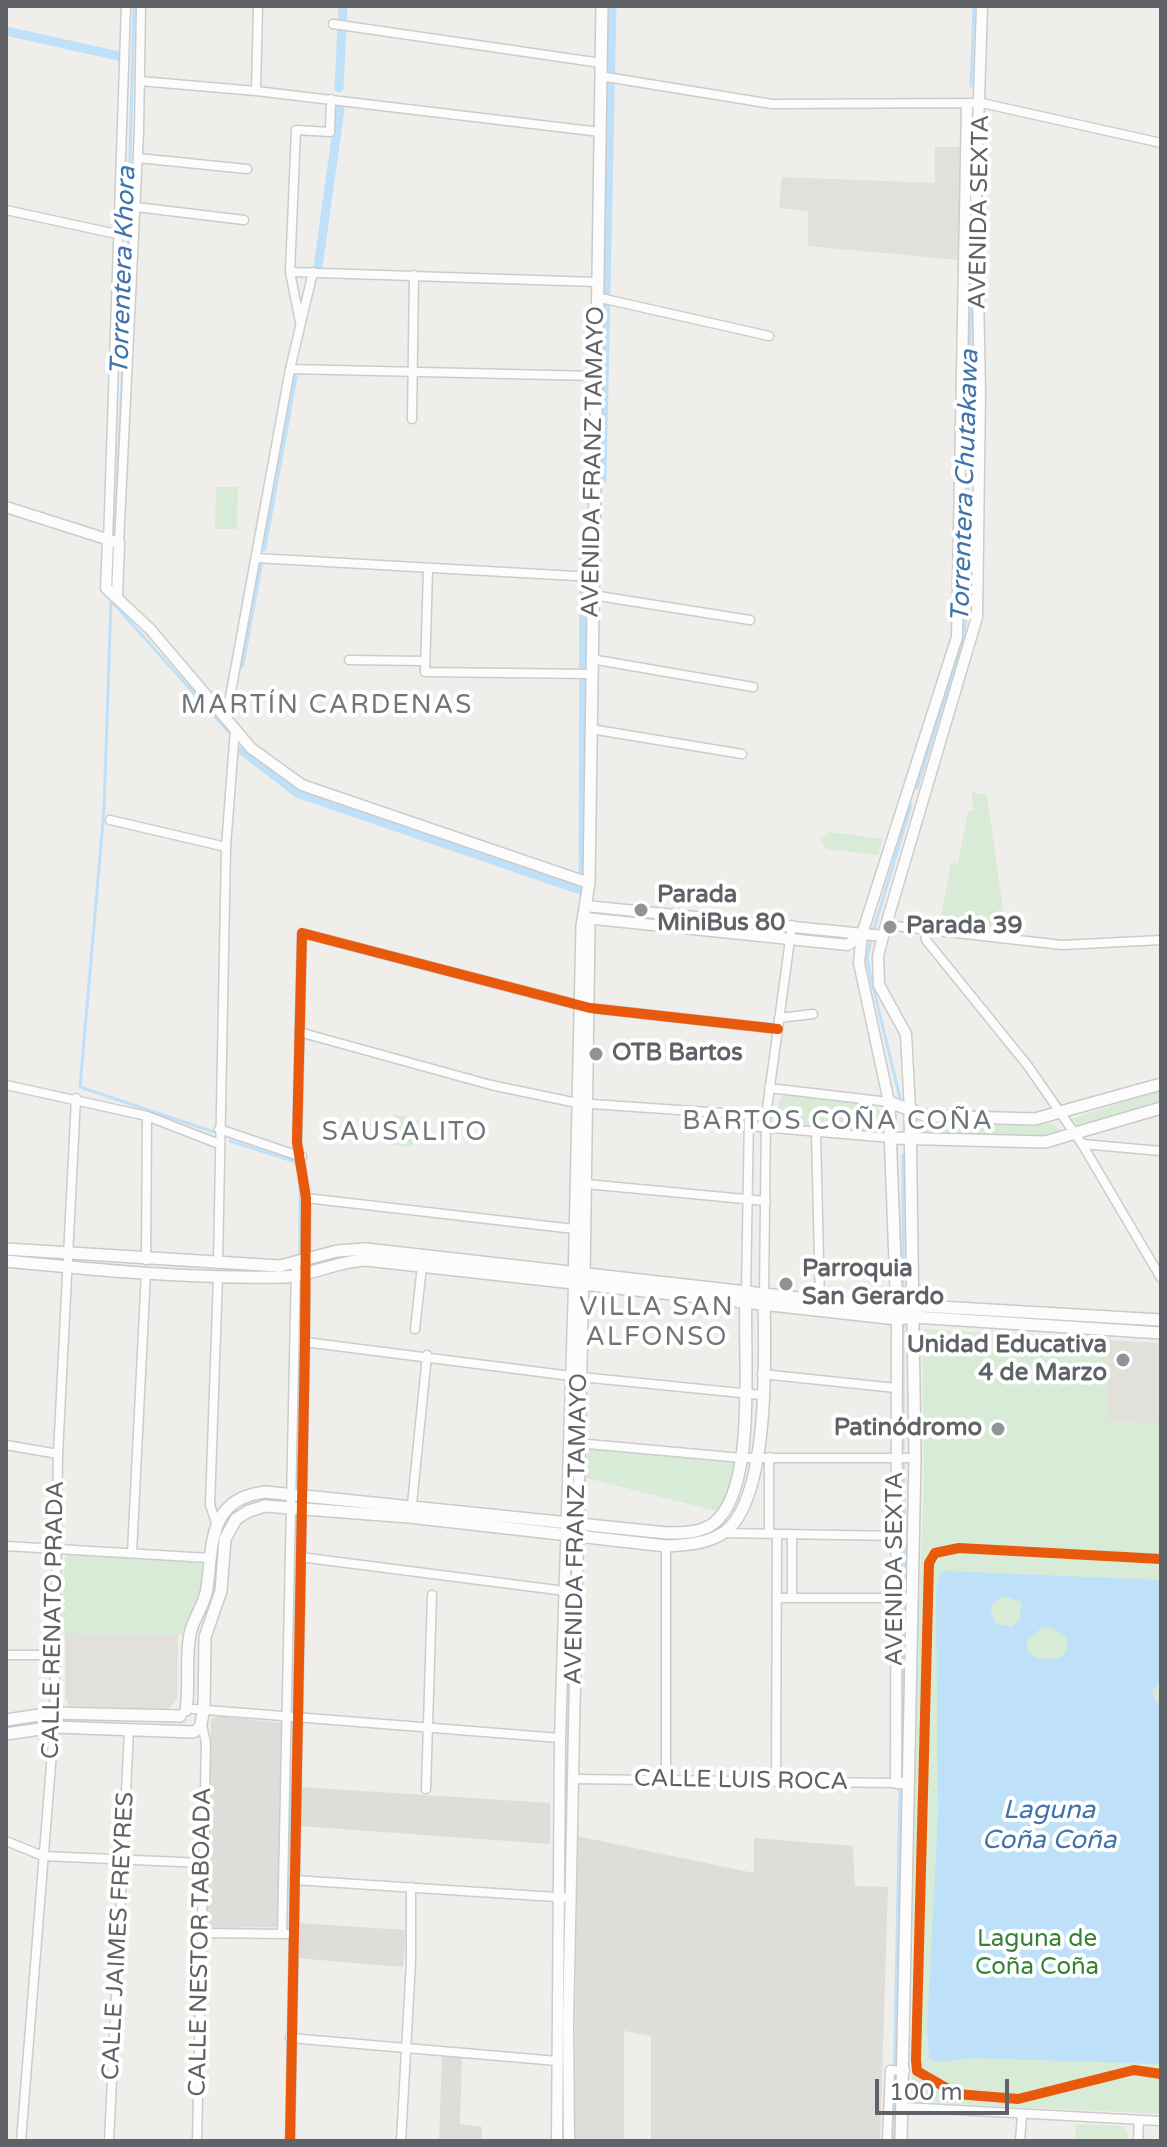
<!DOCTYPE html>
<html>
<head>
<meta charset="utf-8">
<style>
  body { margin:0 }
  #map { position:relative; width:1167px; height:2147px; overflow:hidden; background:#efeeea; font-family:"Varela Round",sans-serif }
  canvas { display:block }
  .frame { position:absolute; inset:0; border:8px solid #5f6368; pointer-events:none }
  .scale { position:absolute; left:875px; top:2079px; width:134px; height:36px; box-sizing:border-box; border:4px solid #5f6368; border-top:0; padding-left:10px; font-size:24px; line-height:28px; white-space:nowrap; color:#5f6368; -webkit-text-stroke:6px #fff; paint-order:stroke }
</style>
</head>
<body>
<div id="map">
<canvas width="1167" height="2147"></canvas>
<div class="frame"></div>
<div class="scale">100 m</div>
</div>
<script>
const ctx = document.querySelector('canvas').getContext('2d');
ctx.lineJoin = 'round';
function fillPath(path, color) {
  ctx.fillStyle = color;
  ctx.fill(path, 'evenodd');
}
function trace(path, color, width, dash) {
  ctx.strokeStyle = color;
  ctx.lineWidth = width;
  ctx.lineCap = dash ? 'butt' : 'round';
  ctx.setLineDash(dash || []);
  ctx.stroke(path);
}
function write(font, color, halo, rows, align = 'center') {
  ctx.font = font + ' "Varela Round",sans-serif';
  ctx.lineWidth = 8;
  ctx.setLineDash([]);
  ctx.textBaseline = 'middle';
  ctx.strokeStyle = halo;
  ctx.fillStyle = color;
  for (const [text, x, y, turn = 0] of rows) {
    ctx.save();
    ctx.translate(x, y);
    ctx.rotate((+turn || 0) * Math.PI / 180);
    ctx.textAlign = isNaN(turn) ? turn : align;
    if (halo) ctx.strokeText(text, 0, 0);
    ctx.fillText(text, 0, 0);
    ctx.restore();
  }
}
const industrial = new Path2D(`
  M217 1716 282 1723 279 1924 276 1927 211 1928 207 1923 211 1719Z
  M300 1787 550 1803V1844L299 1826Z
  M577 1836 754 1873V1838L853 1846 855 1886 888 1887 880 2141H651V2036L624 2031V2141H574Z
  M298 1923 406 1930 403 1967 296 1958Z
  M442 2056 462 2058 460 2124 482 2127V2141H439Z`);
const education = new Path2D(`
  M935 147H960L959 260 808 246V211L779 208 782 177 935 183Z
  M1110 1340 1161 1343V1424L1106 1421Z
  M65 1633 178 1635 177 1699 168 1709 70 1706 65 1699Z`);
const green = new Path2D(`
  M216 487H238L237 529H215Z
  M972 792 987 795 1006 931 940 922 951 863 958 864 968 811H973Z
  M830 832 883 839 878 855 827 849 820 840Z
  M1161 1090V1102L1079 1127 1071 1119Z
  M788 1094 873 1105 882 1114 881 1123 871 1132 785 1124 777 1111 780 1098Z
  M395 1114 419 1121 412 1147 388 1144Z
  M924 1119 1033 1126 1054 1123 1061 1132 1034 1138 924 1134Z
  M925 1329 1078 1339 1079 1335 1110 1337 1106 1421 1161 1424V2114L940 2103 920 2098 912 2086 914 1730 924 1480 922 1331Z
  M587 1448 734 1461 737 1466 729 1491 717 1511 582 1477Z
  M68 1555 200 1562C214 1584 190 1615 182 1635L61 1633 64 1559Z
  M1076 2124 1122 2126 1128 2133 1127 2141H1075Z`);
const water = new Path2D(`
  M947 1571 1161 1580V1682L1152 1691 1155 1701 1161 1705V2064L973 2058 937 2062 929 2058 927 2028 938 1816 936 1590 941 1572ZM1003 1596 1021 1602 1020 1619 1012 1627 995 1623 990 1607ZM1043 1627 1053 1628 1067 1638V1650L1060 1658 1037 1659 1027 1650V1640Z`);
const stream = new Path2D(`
  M971 86 974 6
  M971 158V251
  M115 536 127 272 134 6
  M111 601 104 810 80 1087 214 1132
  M113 603 229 732
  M917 788 963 639 966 618 971 274
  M873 932 911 805
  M871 939 867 958 870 974 900 1098
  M230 1141 293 1161 299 1167
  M903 1155V1307
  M300 1182V1259
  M903 1449V1322
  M903 1464 905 1531
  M296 1489 300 1281
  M572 1516 573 1490
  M905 1541V1590
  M901 1732 905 1604
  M565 1892 572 1545
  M286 1926 293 1758
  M564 1959V1907
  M564 2141V2127
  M893 2141 900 1791`);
const canal = new Path2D(`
  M6 31 123 57
  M339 88 343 6
  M318 267 340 109
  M602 479 612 6
  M262 547 293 377
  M240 664 259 561
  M243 751 297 793 583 891 584 531`);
const minor = new Path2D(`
  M333 24 601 63
  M600 76 772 104 982 103 1161 143
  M140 81 256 91 600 132
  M256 91 258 6
  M138 158 247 169
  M136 207 244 220
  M6 210 121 235
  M290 272 596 282
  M596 297 769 336
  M300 322 290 272 296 130 330 132 331 99
  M290 369 595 376
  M412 419 414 275
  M108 541 126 6
  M119 543 139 131 141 6
  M256 558 593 577
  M428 570 425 672 591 674
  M592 595 750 620
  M591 659 753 687
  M349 660 425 661
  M226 719 290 369 313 272
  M591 729 742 754
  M110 820 226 847
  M886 925 1062 945 1161 940
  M925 931 926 940 1028 1066 1082 1144 1161 1278
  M779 1018 813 1014
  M299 1032 491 1085 577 1103 766 1116
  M6 1085 147 1116 219 1144
  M769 1088 889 1102
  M749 1126 891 1138
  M219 1129 302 1157
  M816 1132 820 1303
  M1082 1144 1161 1151
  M586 1184 766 1201
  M306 1198 574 1229
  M146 1260 147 1116
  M218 1264 226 847 235 729
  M746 1293 749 1115
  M764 1294 766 1116 792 925
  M415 1329 422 1266
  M305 1342 571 1376 761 1395
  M762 1374 896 1388
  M577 1443 742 1458H915
  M6 1445 58 1454
  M769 1457V1534
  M412 1504 427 1355
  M216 1523 210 1505 218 1277
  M724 1533 897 1536
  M6 1546 209 1558
  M132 1553 146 1272
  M300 1557 565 1591
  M777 1598H913
  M792 1598V1534
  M6 1655H54
  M194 1709 560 1738
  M572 1779 896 1783
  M666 1780V1546
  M776 1782 777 1534
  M426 1789 432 1595
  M6 1841 43 1856 203 1863
  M294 1880 571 1898
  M200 1933 287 1934
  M282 1934 296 1265
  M290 2038 557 2061
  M903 2107 1161 2121
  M21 2141 54 1727 58 1454 76 1098
  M109 2141 129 1730
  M197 2141 206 1743 202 1725
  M290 2141 305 1342 306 1198 297 1142 302 933 590 1008 778 1029
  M401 2141 411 1961V1887
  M887 2141 890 2070 905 2071
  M1020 2141 1022 2115
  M1138 2141 1139 2120`);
const tertiary = new Path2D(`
  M6 507 119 543 117 598
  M108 541 106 588 150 629 251 748 302 785 589 883
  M586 906 883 936
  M585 918 848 945 862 934
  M889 1102 859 963 862 934 957 637 967 106
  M910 1110 906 1034 879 985 878 956 886 925 977 617 980 392 976 190 982 6
  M897 1319 896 1783H909
  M557 2141 560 1738 574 1286
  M569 2141 568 2024 583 1287`);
const secondary = new Path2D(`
  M891 1138 1045 1142 1161 1108
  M6 1249 280 1266 337 1251 366 1249 897 1309 922 1306 1161 1320
  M6 1261C97 1270 191 1279 283 1277 311 1276 337 1261 366 1260L897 1319 914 1317 1161 1333
  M584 1280 589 926 585 918
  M574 1286 582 926 589 883 602 6
  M897 1315 889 1102 927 1116 1035 1119 1161 1084
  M186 1710C190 1685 185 1659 190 1634 193 1618 205 1605 207 1588 213 1543 208 1499 265 1492L667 1533C683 1533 701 1533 714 1523 758 1488 743 1352 746 1297
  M6 1720 53 1713 180 1716
  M6 1734 54 1727 193 1732 200 1728 204 1709 205 1637 221 1591 225 1539 236 1519 249 1511 265 1506 409 1517 666 1546C686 1545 709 1544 726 1531 770 1495 765 1354 764 1298
  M901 2141 915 1458 910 1110`);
const cycleway = new Path2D(`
  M1161 1559 959 1548 935 1553 929 1563 916 2060 917 2071 957 2094 1018 2099 1134 2070 1161 2074
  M290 2141 305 1342 306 1198 297 1142 302 933 590 1008 778 1029`);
const markers = [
  [641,910,8,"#919496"],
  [890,927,8,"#919496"],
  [596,1054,8,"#919496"],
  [786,1284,8,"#919496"],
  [1123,1360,8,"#919496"],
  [998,1429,8,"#919496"]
];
const streetNames = [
  ["AVENIDA SEXTA",980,212,-89],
  ["AVENIDA FRANZ TAMAYO",594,462,-89],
  ["AVENIDA FRANZ TAMAYO",577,1529,-89],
  ["AVENIDA SEXTA",896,1569,-90],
  ["CALLE RENATO PRADA",54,1620,-89],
  ["CALLE LUIS ROCA",741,1781,1],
  ["CALLE JAIMES FREYRES",119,1936,-87],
  ["CALLE NESTOR TABOADA",201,1942,-89]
];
const poiNames = [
  ["Parada",657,896],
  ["MiniBus 80",657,924],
  ["Parada 39",906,927],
  ["OTB Bartos",612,1054],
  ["Parroquia",802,1270],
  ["San Gerardo",802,1298],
  ["Unidad Educativa",1107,1346,"right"],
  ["4 de Marzo",1107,1374,"right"],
  ["Patinódromo",982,1429,"right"]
];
const parkNames = [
  ["Laguna de",1037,1940],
  ["Coña Coña",1037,1968]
];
const waterNames = [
  ["Torrentera Khora",124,271,-88],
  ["Torrentera Chutakawa",966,486,-88],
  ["Laguna",1049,1811],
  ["Coña Coña",1049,1841]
];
const neighbourhoodNames = [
  ["MARTÍN CARDENAS",327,706],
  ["BARTOS COÑA COÑA",838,1122],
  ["SAUSALITO",405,1133],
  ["VILLA SAN",657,1308],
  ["ALFONSO",657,1338]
];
fillPath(industrial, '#dfddda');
fillPath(education, '#e2e0da');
fillPath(green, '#d8ebd6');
fillPath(water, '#bfe0f9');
trace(stream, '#bfe0f9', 3);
trace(canal, '#bfe0f9', 9);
trace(minor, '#cbcccc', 11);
trace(tertiary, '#cbcccc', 13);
trace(secondary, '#cacacb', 14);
trace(minor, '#fdfcfc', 8);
trace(tertiary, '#fdfcfc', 10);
trace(secondary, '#fdfcfc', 11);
trace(cycleway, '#e8590c', 10);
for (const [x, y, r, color] of markers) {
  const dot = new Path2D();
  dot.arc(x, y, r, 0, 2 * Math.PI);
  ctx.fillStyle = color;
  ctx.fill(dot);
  trace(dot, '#fff', 3);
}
write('24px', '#5f6368', '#fff', streetNames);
write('bold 24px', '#5f6368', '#fff', poiNames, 'left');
write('24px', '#348238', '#fff', parkNames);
write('italic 26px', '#4174aa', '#fff', waterNames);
ctx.letterSpacing = '2px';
write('26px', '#70757a', '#fff', neighbourhoodNames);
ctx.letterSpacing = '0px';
</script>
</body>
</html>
